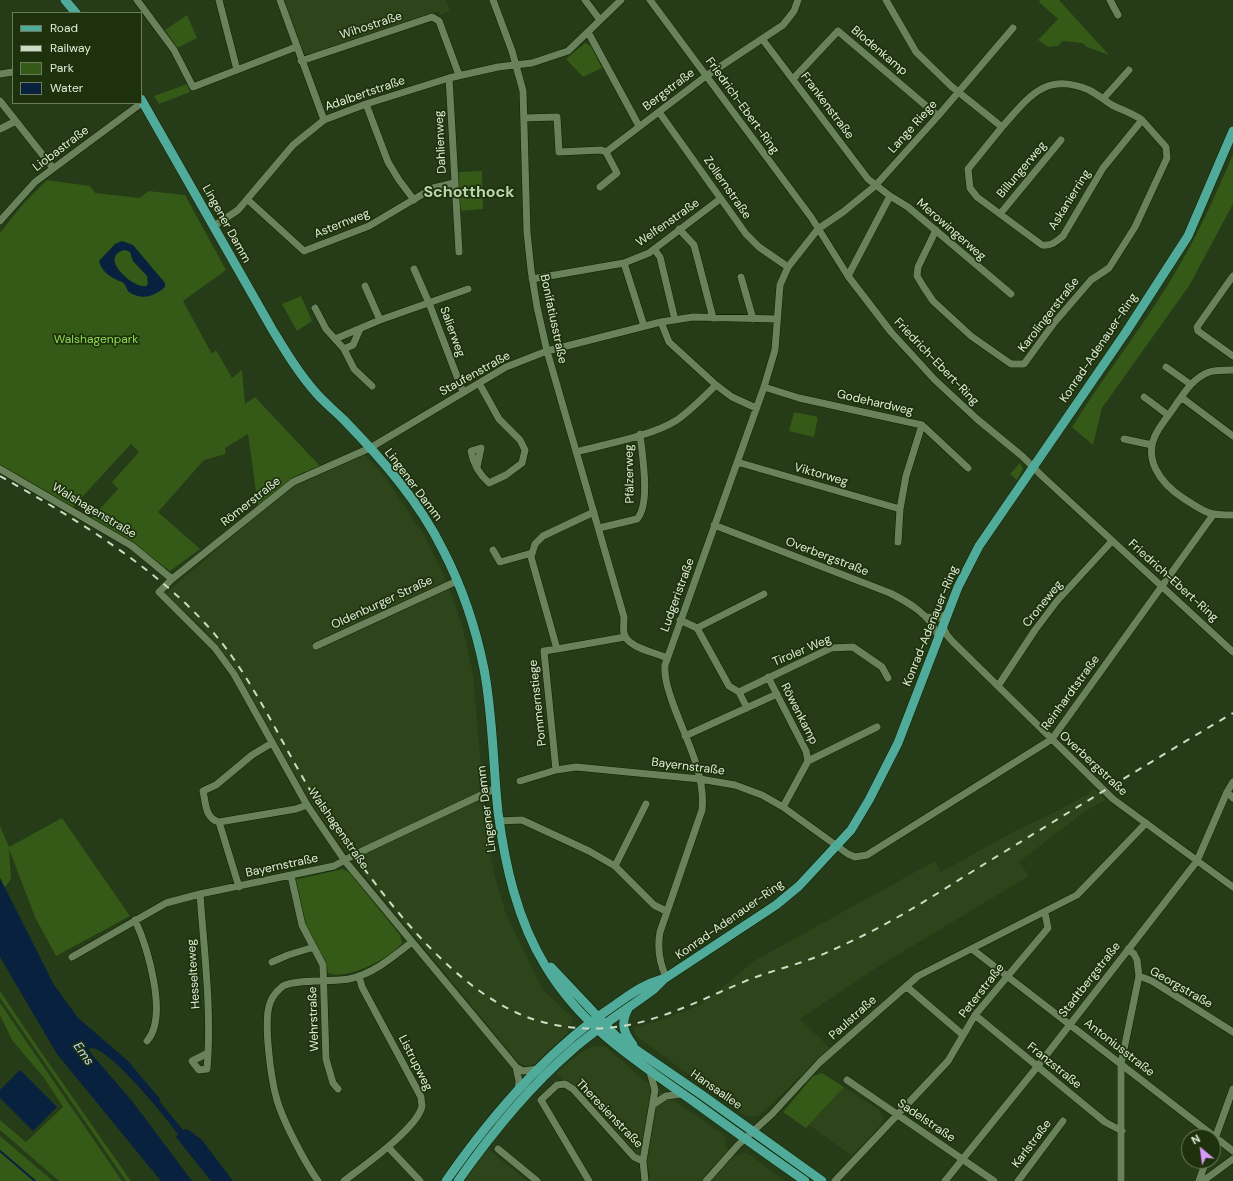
<!DOCTYPE html>
<html>
<head>
<meta charset="utf-8">
<style>
  body { margin:0 }
  #map { position:relative; width:1233px; height:1181px; overflow:hidden; background:#263b17; font-family:"DM Sans",sans-serif }
  canvas { display:block }
  .legend { position:absolute; left:12px; top:12px; width:130px; height:92px; box-sizing:border-box; background:#1d310d; border:1px solid #6b7c5e; margin:0; padding:5px 7px; list-style:none; font-size:12px; color:#e0edd8 }
  .legend li { display:flex; align-items:center; gap:8px; height:20px }
  .legend b { width:20px; border:1px solid #6b7c5e }
  .north { position:absolute; left:1181px; top:1129px; width:40px; height:40px; box-sizing:border-box; background:#1d310d; border:1px solid #6b7c5e; border-radius:50%; rotate:331deg; font-size:11px; font-weight:700; line-height:16px; text-align:center; color:#e0edd8 }
  .north::after { content:''; display:block; margin:auto; width:14px; height:18px; background:#d89af8; clip-path:polygon(50% 0,100% 100%,50% 72%,0 100%) }
</style>
</head>
<body>
<div id="map">
<canvas width="1233" height="1181"></canvas>
<ul class="legend">
<li><b style="height:5px;background:#50ab9b"></b>Road</li>
<li><b style="height:5px;background:#cddbc4"></b>Railway</li>
<li><b style="height:11px;background:#355917"></b>Park</li>
<li><b style="height:11px;background:#07213e"></b>Water</li>
</ul>
<div class="north">N</div>
</div>
<script>
const ctx = document.querySelector('canvas').getContext('2d');
ctx.lineJoin = 'round';
function fillPath(path, color) {
  ctx.fillStyle = color;
  ctx.fill(path, 'evenodd');
}
function trace(path, color, width, dash) {
  ctx.strokeStyle = color;
  ctx.lineWidth = width;
  ctx.lineCap = dash ? 'butt' : 'round';
  ctx.setLineDash(dash || []);
  ctx.stroke(path);
}
function write(font, color, halo, rows, align = 'center') {
  ctx.font = font + ' "DM Sans",sans-serif';
  ctx.lineWidth = 3.5;
  ctx.setLineDash([]);
  ctx.textBaseline = 'middle';
  ctx.strokeStyle = halo;
  ctx.fillStyle = color;
  for (const [text, x, y, turn = 0] of rows) {
    ctx.save();
    ctx.translate(x, y);
    ctx.rotate((+turn || 0) * Math.PI / 180);
    ctx.textAlign = isNaN(turn) ? turn : align;
    if (halo) ctx.strokeText(text, 0, 0);
    ctx.fillText(text, 0, 0);
    ctx.restore();
  }
}
const built = new Path2D(`
  M284 0H446L450 11 440 15 439 11 307 55 301 50Z
  M364 453 385 477 425 537 447 582 463 629 473 673 482 783 488 842 494 873 506 914 543 990 573 1018 567 1034 533 1065 526 1066 519 1063 353 861 314 807 236 673 220 649 203 628 165 594 294 483Z
  M1093 788 1106 800 1087 810 1019 862 1029 876 876 968 800 1019 830 1048 762 1113 757 1116H748L741 1113 635 1035 634 1027 659 1021 700 1005 756 960 935 861 941 872 1013 832 1055 812 1088 794Z
  M595 1046 606 1047 645 1081 723 1134 725 1138 726 1147 737 1155 747 1153 785 1181H650L649 1169 556 1073 583 1051Z
  M844 1087 880 1111 883 1118 881 1125 852 1156 809 1125Z
  M488 1149 527 1181H465Z`);
const green = new Path2D(`
  M1040 0H1059L1109 55 1087 47 1082 43 1063 41 1058 46 1048 47 1038 40 1058 19 1039 2Z
  M187 15 197 38 177 48 165 30Z
  M585 43 591 46 602 68 583 77 566 59Z
  M187 84 190 92 159 104 154 96Z
  M1233 154V204L1189 286 1102 408 1093 445 1072 427C1106 372 1147 322 1179 266 1200 230 1217 192 1233 154Z
  M482 171 483 209 458 211V172Z
  M47 180 90 186 95 193 140 198 148 191 185 195 226 270 183 301 212 354 216 350 232 378 242 370 245 404 255 397 320 466 300 474 258 507 248 434 225 448 226 454 204 460 158 512 200 549 170 571 133 544 91 519 118 489 112 482 139 452 131 444 72 508 0 467V233L23 204Z
  M301 296 312 321 297 331 282 304Z
  M794 412 818 417 814 437 789 431Z
  M1020 463 1023 469 1017 480 1010 474Z
  M62 818 130 916 56 956 35 917 9 849 11 879 4 888 0 878V826L9 847Z
  M343 869 349 872 400 935 402 943C391 958 346 981 328 973L326 965 305 925 294 880Z
  M0 991 41 1052 131 1181H126L0 998Z
  M0 1003 122 1181H59L0 1130V1120L26 1142 63 1107 44 1078 12 1040 0 1015Z
  M822 1073 844 1087 806 1128 783 1112 813 1076Z
  M0 1136 46 1175 53 1181H0Z`);
const water = new Path2D(`
  M122 241 133 245 165 283V287C155 296 142 301 129 292 126 289 126 284 122 282 112 278 102 273 99 261L115 244ZM125 250 130 252 133 261 147 276 148 284 146 286C133 289 97 256 125 250Z
  M0 878 54 985 78 1018 128 1061 160 1099 159 1101 183 1130 187 1129 201 1139 233 1181H211L176 1137 178 1134C167 1119 108 1045 90 1048L89 1050 94 1057 132 1101 192 1181H161L57 1054 0 957Z
  M20 1070 57 1107 33 1131 0 1098V1090Z`);
const stream = new Path2D(`
  M0 1151 35 1181`);
const minor = new Path2D(`
  M137 0 174 50 193 87 296 47
  M219 0 237 70
  M280 0 324 120
  M493 0 512 51 523 91 527 232 531 270 537 307 547 351 624 617C624 622 623 628 624 633 627 648 655 652 667 658
  M585 0 600 20
  M650 0 811 217 848 276 891 332 935 380 977 419 1022 456 1042 476 1233 652
  M886 0 916 52 951 86 1002 127 968 169 970 188 977 197 1042 245C1052 246 1056 242 1063 236L1103 168 1142 120C1132 113 1122 110 1112 105 1104 100 1097 94 1089 90 1045 71 1028 98 1002 127
  M1110 0 1118 15
  M588 32 639 126
  M763 40 868 179 890 196 908 207 1011 294
  M301 61 432 17 439 21 459 75
  M0 74 13 72
  M449 78 459 252
  M793 79 838 31 938 116
  M1103 99 1129 70
  M0 101 53 168
  M366 104 388 162 399 180 414 200
  M659 112 746 234 759 247 788 267
  M524 118 557 117 559 152 601 150 606 152 706 76 783 25 794 11 798 0
  M0 129 16 121
  M600 187 617 173 606 152
  M248 200 304 251 369 226 433 188 454 183
  M1000 214 1061 140
  M0 221 35 182 143 102
  M214 226 238 210 293 145 324 120 366 104 449 78 498 67 532 63 568 51 621 0
  M679 229 694 245 713 318
  M936 230 918 267 917 276 923 286 933 301 971 336 1011 364H1024L1054 323 1091 280 1109 268 1135 227 1167 158 1166 147 1142 120
  M654 249 660 257 675 320
  M624 263 644 326
  M414 269 429 303 463 392
  M848 276 890 196
  M1233 276 1197 327 1198 331 1233 356
  M741 277 753 319
  M532 279 624 263 649 253 720 199
  M365 286 380 320
  M315 308 326 329 344 349 354 369 372 386
  M661 322 669 342 716 385 732 397 756 408
  M335 339 380 320 468 289
  M344 349 353 345 360 329
  M1166 367 1190 384
  M1233 370C1225 370 1216 370 1209 372 1193 378 1184 393 1175 406 1169 415 1162 423 1157 432 1142 458 1160 483 1183 498 1205 512 1206 515 1233 515
  M764 387 799 398 922 425 968 468
  M1144 397 1168 415
  M1181 397 1233 436
  M1124 439 1152 445
  M576 452C605 444 652 436 677 420 691 410 704 397 716 385
  M737 462 900 509
  M477 467 481 448 471 451C473 463 480 475 489 483L506 475 522 463 525 450 520 440 499 419 479 383
  M0 469 132 546 172 579
  M714 525 890 593C910 603 930 615 938 636
  M599 528 637 519C651 504 642 454 640 434
  M898 542 900 509 906 476 922 425
  M493 550 500 562 532 553
  M927 617 939 618 947 614
  M680 620 697 628 729 686 739 692 747 708
  M942 625 947 635 952 641 1113 799 1233 887
  M697 628 764 594
  M316 646 457 581
  M557 649 625 637
  M768 677 806 751 808 761 783 807
  M998 686 1035 630 1057 601 1112 541
  M739 692 831 648 853 647 882 667 888 678
  M685 736 777 694
  M808 761 877 727
  M556 770 544 651 557 649 531 557 535 544 543 536 594 512
  M520 781 556 770 576 767 700 779 735 785 762 795 783 807 848 854 855 857 867 855 1052 739 1213 515
  M1227 792 1233 798
  M499 821 522 820 589 851 615 866 654 905 666 911
  M219 822 296 809 307 805
  M615 866 646 804
  M291 876 302 925 323 965 326 1059 333 1083 338 1089
  M239 887 219 822C205 818 206 804 203 791L216 785 252 755 272 743
  M200 894C204 951 212 1011 207 1069L199 1070 192 1061 208 1053
  M135 920C147 946 169 1017 147 1041
  M972 949 1233 1151
  M72 957 166 903 200 894 334 866 354 855 496 788
  M272 962 288 955 314 947
  M1139 976 1152 981 1233 1032
  M666 977C659 962 657 949 660 932L702 810C706 773 684 736 672 701 668 689 664 677 665 665L764 387 775 350 780 285 788 267 818 229 843 212 875 186 938 116 1013 28
  M906 986 963 1035
  M975 1015 1105 1122 1122 1131
  M516 1067 523 1071 538 1069
  M847 1080 994 1181
  M518 1091 519 1081 516 1067 345 861 307 805 234 674 215 648 159 592 172 579 293 482 370 448 506 367 547 351 661 322 693 317 777 319
  M654 1104 666 1096 682 1094
  M1213 1144 1233 1089
  M388 1147 420 1181
  M498 1149 537 1181
  M318 1181C305 1163 283 1121 277 1100 271 1080 263 1021 270 1003 272 997 278 990 283 986 295 979 333 982 349 979 373 974 393 957 412 942
  M344 1181C362 1167 418 1128 422 1106 422 1104 421 1100 421 1097L362 987 359 976
  M589 1181 541 1100 557 1085 565 1084 573 1089 634 1157 643 1161
  M645 1181 643 1161 655 1090 650 1072
  M706 1181 738 1145 772 1114 820 1062 918 976 1077 895 1146 823
  M835 1181 948 1061 975 1015 1048 928 1045 913
  M945 1181 1037 1067 1197 861 1227 792 1233 782
  M1018 1181 1063 1121
  M1121 1181V1064L1139 976 1137 960 1134 954 1128 949
  M1199 1181 1206 1161
  M1203 1181 1233 1159`);
const major = new Path2D(`
  M65 0 76 13
  M141 99 272 329C286 352 299 374 317 394 325 403 335 411 344 420 381 458 419 501 443 550 462 587 476 629 484 669 493 716 493 765 498 812 505 865 517 920 546 967 583 1028 636 1061 693 1101 730 1128 768 1155 805 1181
  M551 967 616 1036 702 1095 822 1181
  M628 1009C620 1024 624 1033 633 1045
  M446 1181C492 1115 547 1050 615 1005 631 994 644 984 662 979
  M458 1181C491 1134 528 1088 572 1050 597 1028 626 1010 653 990L664 979 776 905 799 886 851 830 869 800 898 743 958 587 979 546 1126 332 1188 236 1233 131`);
const rail = new Path2D(`
  M0 476C81 522 179 580 233 658 270 711 295 772 333 825 381 894 455 997 539 1021 621 1044 676 1010 748 980 768 972 788 967 808 960 825 954 841 946 858 938 902 917 944 889 986 863 1068 813 1150 762 1233 713`);
const streetNames = [
  ["Wihostraße",371,26,-18],
  ["Blodenkamp",879,51,40],
  ["Bergstraße",669,90,-37],
  ["Adalbertstraße",365,94,-19],
  ["Friedrich-Ebert-Ring",742,106,54],
  ["Frankenstraße",827,106,53],
  ["Lange Riege",913,127,-48],
  ["Dahlienweg",441,142,-93],
  ["Liobastraße",61,149,-37],
  ["Billungerweg",1022,170,-50],
  ["Zollernstraße",727,188,55],
  ["Askanierring",1070,200,-58],
  ["Welfenstraße",668,223,-35],
  ["Lingener Damm",226,224,61],
  ["Asternweg",342,224,-22],
  ["Merowingerweg",951,230,41],
  ["Karolingerstraße",1049,315,-52],
  ["Bonifatiusstraße",553,319,78],
  ["Salierweg",452,332,70],
  ["Konrad-Adenauer-Ring",1099,348,-56],
  ["Friedrich-Ebert-Ring",936,362,46],
  ["Staufenstraße",475,374,-29],
  ["Godehardweg",875,403,13],
  ["Pfälzerweg",630,474,-91],
  ["Viktorweg",821,475,16],
  ["Lingener Damm",413,485,53],
  ["Römerstraße",251,502,-38],
  ["Walshagenstraße",94,511,31],
  ["Overbergstraße",827,557,21],
  ["Friedrich-Ebert-Ring",1173,581,42],
  ["Ludgeristraße",678,595,-70],
  ["Oldenburger Straße",382,603,-25],
  ["Croneweg",1043,604,-51],
  ["Konrad-Adenauer-Ring",931,626,-68],
  ["Tiroler Weg",802,651,-23],
  ["Reinhardtstraße",1071,693,-54],
  ["Pommernstiege",538,703,-96],
  ["Röwenkamp",799,714,63],
  ["Overbergstraße",1093,764,43],
  ["Bayernstraße",688,767,7],
  ["Lingener Damm",487,809,-97],
  ["Walshagenstraße",338,829,55],
  ["Bayernstraße",282,866,-12],
  ["Konrad-Adenauer-Ring",730,920,-35],
  ["Hesselteweg",194,974,-94],
  ["Stadtbergstraße",1090,980,-52],
  ["Georgstraße",1181,988,30],
  ["Peterstraße",982,991,-52],
  ["Paulstraße",853,1018,-42],
  ["Wehrstraße",314,1019,-92],
  ["Antoniusstraße",1119,1048,38],
  ["Listrupweg",415,1063,63],
  ["Franzstraße",1054,1066,39],
  ["Hansaallee",716,1090,35],
  ["Theresienstraße",609,1114,46],
  ["Sadelstraße",926,1121,34],
  ["Karlstraße",1032,1144,-53]
];
const parkNames = [
  ["Walshagenpark",96,340]
];
const waterNames = [
  ["Ems",83,1054,55]
];
const districtNames = [
  ["Schotthock",469,193]
];
fillPath(built, '#2e451b');
fillPath(green, '#355917');
fillPath(water, '#07213e');
trace(stream, '#07213e', 2);
trace(minor, '#0e2200', 8);
trace(major, '#0e2200', 10);
trace(minor, '#6a825b', 7);
trace(major, '#50ab9b', 9);
trace(rail, '#cddbc4', 2, [7, 7]);
write('12px', '#e0edd8', '#1d310d', streetNames);
write('12px', '#8fdc51', '#1d310d', parkNames);
write('italic 13px', '#c5d8ef', '#1d310d', waterNames);
write('bold 16px', '#bbd5ab', '#1d310d', districtNames);
</script>
</body>
</html>
